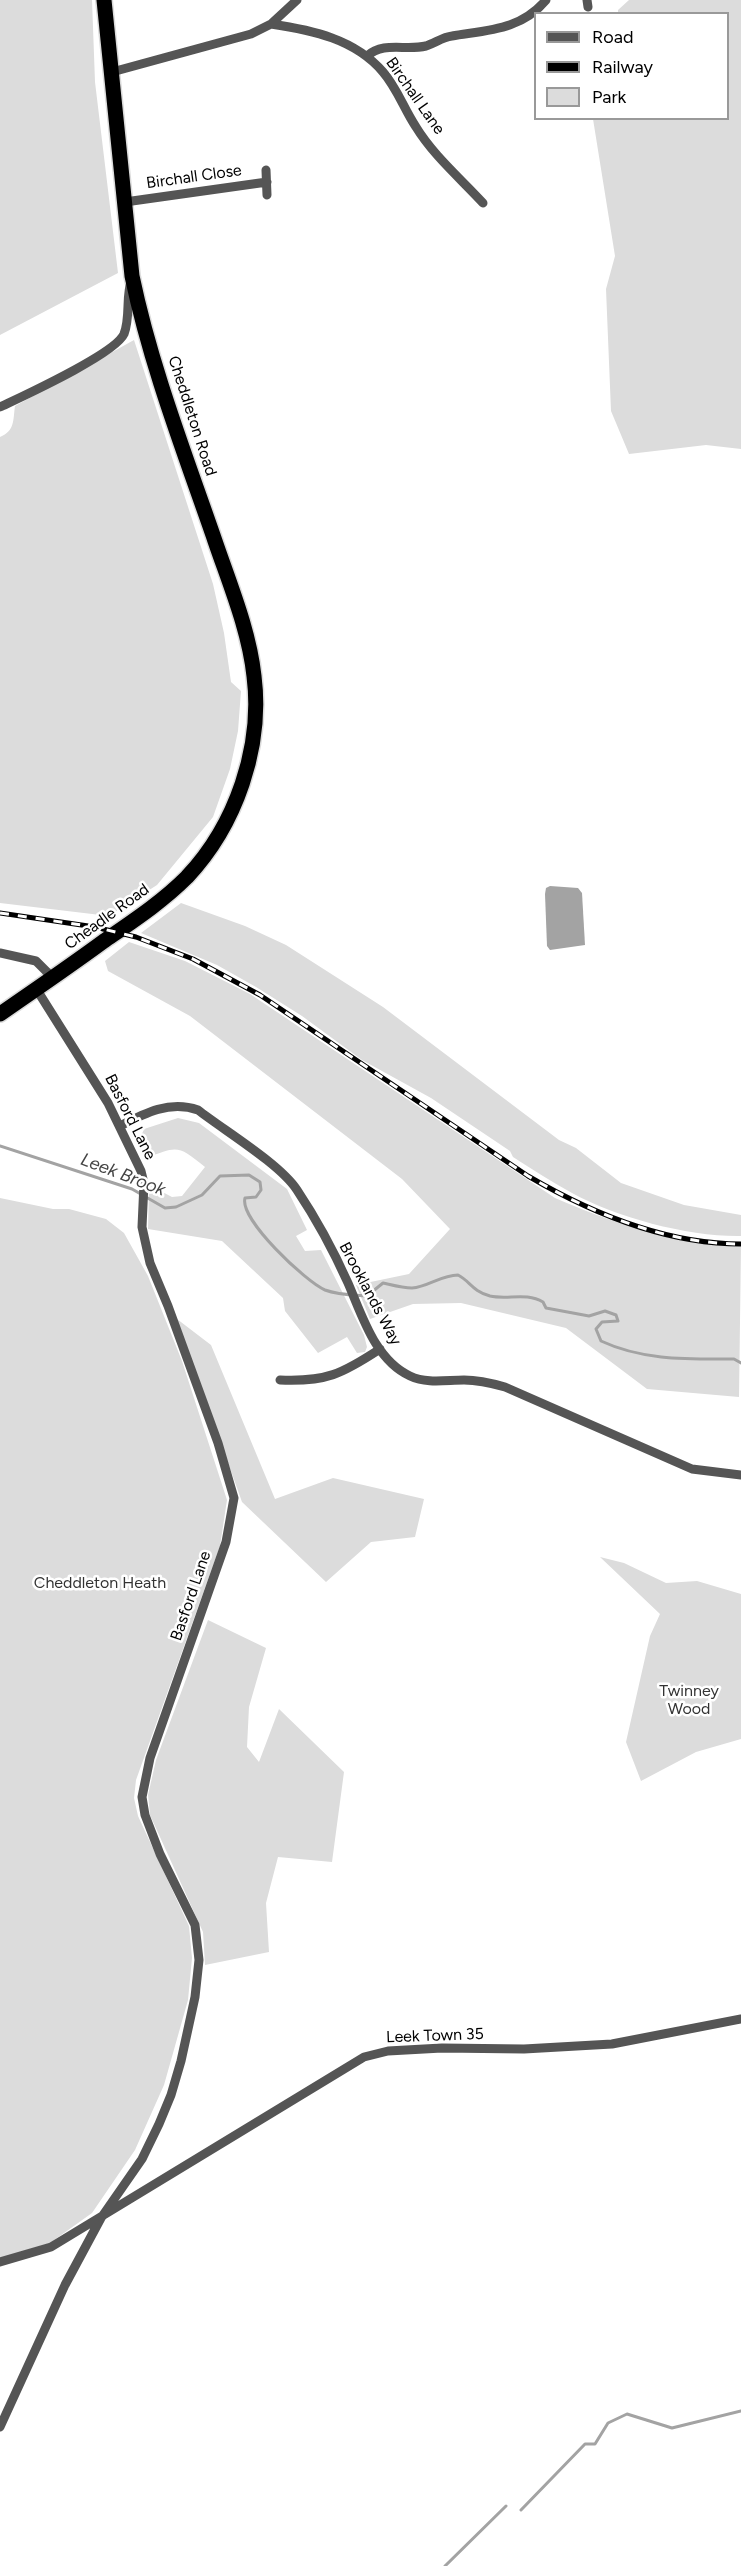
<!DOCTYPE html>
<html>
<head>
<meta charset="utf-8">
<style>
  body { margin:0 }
  #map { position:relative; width:741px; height:2566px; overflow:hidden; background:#fff; font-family:Figtree,sans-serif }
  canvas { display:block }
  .legend { position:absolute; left:534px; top:12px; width:195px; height:108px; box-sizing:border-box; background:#fff; border:2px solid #999; margin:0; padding:8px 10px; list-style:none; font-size:18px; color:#000 }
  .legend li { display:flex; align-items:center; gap:12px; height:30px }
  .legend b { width:30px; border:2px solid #999 }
</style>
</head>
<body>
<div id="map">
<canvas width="741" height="2566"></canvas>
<ul class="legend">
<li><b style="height:8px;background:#555"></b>Road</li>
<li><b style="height:8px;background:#000"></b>Railway</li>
<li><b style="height:16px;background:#dcdcdc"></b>Park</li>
</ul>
</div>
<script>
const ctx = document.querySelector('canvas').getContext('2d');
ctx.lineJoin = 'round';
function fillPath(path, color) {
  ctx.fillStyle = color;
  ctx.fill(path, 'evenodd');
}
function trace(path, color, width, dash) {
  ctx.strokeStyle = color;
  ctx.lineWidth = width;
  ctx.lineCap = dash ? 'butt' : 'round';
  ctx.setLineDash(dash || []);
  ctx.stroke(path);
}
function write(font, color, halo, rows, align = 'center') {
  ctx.font = font + ' Figtree,sans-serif';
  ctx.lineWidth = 5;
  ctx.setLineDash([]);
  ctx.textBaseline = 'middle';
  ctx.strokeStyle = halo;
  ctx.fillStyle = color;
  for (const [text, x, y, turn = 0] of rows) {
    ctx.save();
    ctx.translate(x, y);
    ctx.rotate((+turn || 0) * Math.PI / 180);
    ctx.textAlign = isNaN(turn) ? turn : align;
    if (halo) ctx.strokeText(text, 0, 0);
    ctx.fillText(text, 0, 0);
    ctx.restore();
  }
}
const green = new Path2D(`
  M0 0H92L95 82 118 273 0 335Z
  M629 0H741V449L706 445 629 454 611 411 606 289 615 256 593 119 728 118V14L618 13V10Z
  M134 340 213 584 224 633 231 682 241 691 238 731 230 769 213 817 157 885 109 916 0 903V437C15 431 13 420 15 406Z
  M181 903 245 926 286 945 383 1007 559 1140 576 1148 621 1183 684 1205 741 1215V1236C690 1237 617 1218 572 1193 552 1182 532 1169 513 1157L510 1151 431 1098 362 1060 302 1016 256 987 217 965 141 933Z
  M129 942 185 961 250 994 555 1198C609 1221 682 1248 741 1246L739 1397 647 1389 566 1328 461 1303 413 1304 370 1319 356 1285 409 1274 450 1229 402 1179 190 1016 108 971 105 961Z
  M178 1118 199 1123 287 1189 307 1230 296 1236 305 1251 321 1250 364 1335 367 1347 365 1352 357 1353 347 1337 318 1353 285 1311 283 1298 222 1241 148 1229 149 1185 172 1197 182 1196 205 1167C179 1146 178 1145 147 1158L139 1141 144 1129Z
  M0 1198 53 1209H69L106 1219 124 1233 148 1276 182 1361 227 1500 220 1546 136 1780 134 1798 138 1816 189 1926 192 1958 188 2000 164 2085 135 2150 92 2213 50 2243 0 2258Z
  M177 1319 211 1345 275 1499 333 1478 424 1499 415 1537 371 1542 326 1582 242 1502Z
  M600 1557 624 1563 666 1583 697 1581 741 1594V1739L696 1752 641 1781 626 1742 650 1636 660 1614Z
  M208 1620 266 1648 249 1707 247 1747 259 1762 279 1709 344 1772 332 1862 278 1857 266 1903 269 1952 205 1965 203 1932 150 1815 148 1795 156 1760Z`);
const water = new Path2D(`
  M550 886 578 888 582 893 585 945 550 950 547 946 545 894 546 888Z`);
const stream = new Path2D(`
  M0 1146 132 1189 165 1208 176 1207 202 1195 220 1176 249 1175 260 1182 261 1190 256 1197 245 1198C239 1219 306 1282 325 1290 338 1295 353 1295 367 1296L383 1283C392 1285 402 1288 412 1288 428 1287 441 1275 458 1275 470 1281 472 1291 490 1296 508 1300 526 1292 543 1302L546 1308 589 1316 605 1311 616 1315 618 1321 602 1322 596 1329 601 1341C644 1361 689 1359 734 1359L741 1363
  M521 2510 585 2444H595L608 2423 627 2414 672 2428 741 2411
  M445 2566 506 2506`);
const minor = new Path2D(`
  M587 0 588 7
  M271 24C312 30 355 39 383 72 397 88 404 109 416 127 433 155 461 179 483 203
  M367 56C384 41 405 51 426 46 435 43 443 37 452 36 488 30 521 30 546 0
  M112 72 251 34 271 24 297 0
  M266 170 267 195
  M125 202 267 182
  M0 407C23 396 115 354 124 334 131 316 125 296 132 279
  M0 953 36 961 53 978
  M120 1126C145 1113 170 1100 198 1110 225 1131 280 1164 297 1190 315 1217 335 1254 348 1283 362 1315 375 1360 410 1376 427 1384 446 1380 464 1380 479 1380 491 1383 505 1387L692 1469 741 1475
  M280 1380C326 1382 342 1374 380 1349
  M0 2262 51 2247 364 2057 388 2051 442 2048 524 2049 612 2044 741 2019
  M0 2427 65 2285 101 2218 142 2159 159 2124 171 2095 181 2061 195 1997 199 1960 195 1925 160 1854 145 1815 142 1797 150 1758 226 1542 234 1498 218 1443 168 1306 150 1263 142 1227 144 1183 141 1171 108 1103 37 990`);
const trunk = new Path2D(`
  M0 1014C35 990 70 966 104 941 133 921 162 902 187 877 236 825 263 747 254 676 249 630 230 585 215 541 185 454 151 367 132 276L104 0`);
const rail = new Path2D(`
  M0 913 95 927 136 937 193 959 260 995 528 1176C591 1213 666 1244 741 1244`);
const streetNames = [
  ["Birchall Lane",415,96,55],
  ["Birchall Close",194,177,-8],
  ["Cheddleton Road",192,416,72],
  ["Cheadle Road",107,917,-36],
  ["Basford Lane",130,1117,63],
  ["Brooklands Way",370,1294,62],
  ["Basford Lane",191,1596,-71],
  ["Leek Town 35",435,2036,-2]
];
const parkNames = [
  ["Cheddleton Heath",100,1583],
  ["Twinney",689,1691],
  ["Wood",689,1709]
];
const waterNames = [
  ["Leek Brook",123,1175,21]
];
fillPath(green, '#dcdcdc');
fillPath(water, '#a3a3a3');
trace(stream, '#a3a3a3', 3);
trace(trunk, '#dbdbdb', 18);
trace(minor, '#555', 9);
trace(trunk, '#000', 15);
trace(rail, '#000', 5);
trace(rail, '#fff', 3, [9]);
write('16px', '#000', '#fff', streetNames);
write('16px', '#333', '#fff', parkNames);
write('italic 18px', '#444', '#fff', waterNames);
</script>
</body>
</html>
